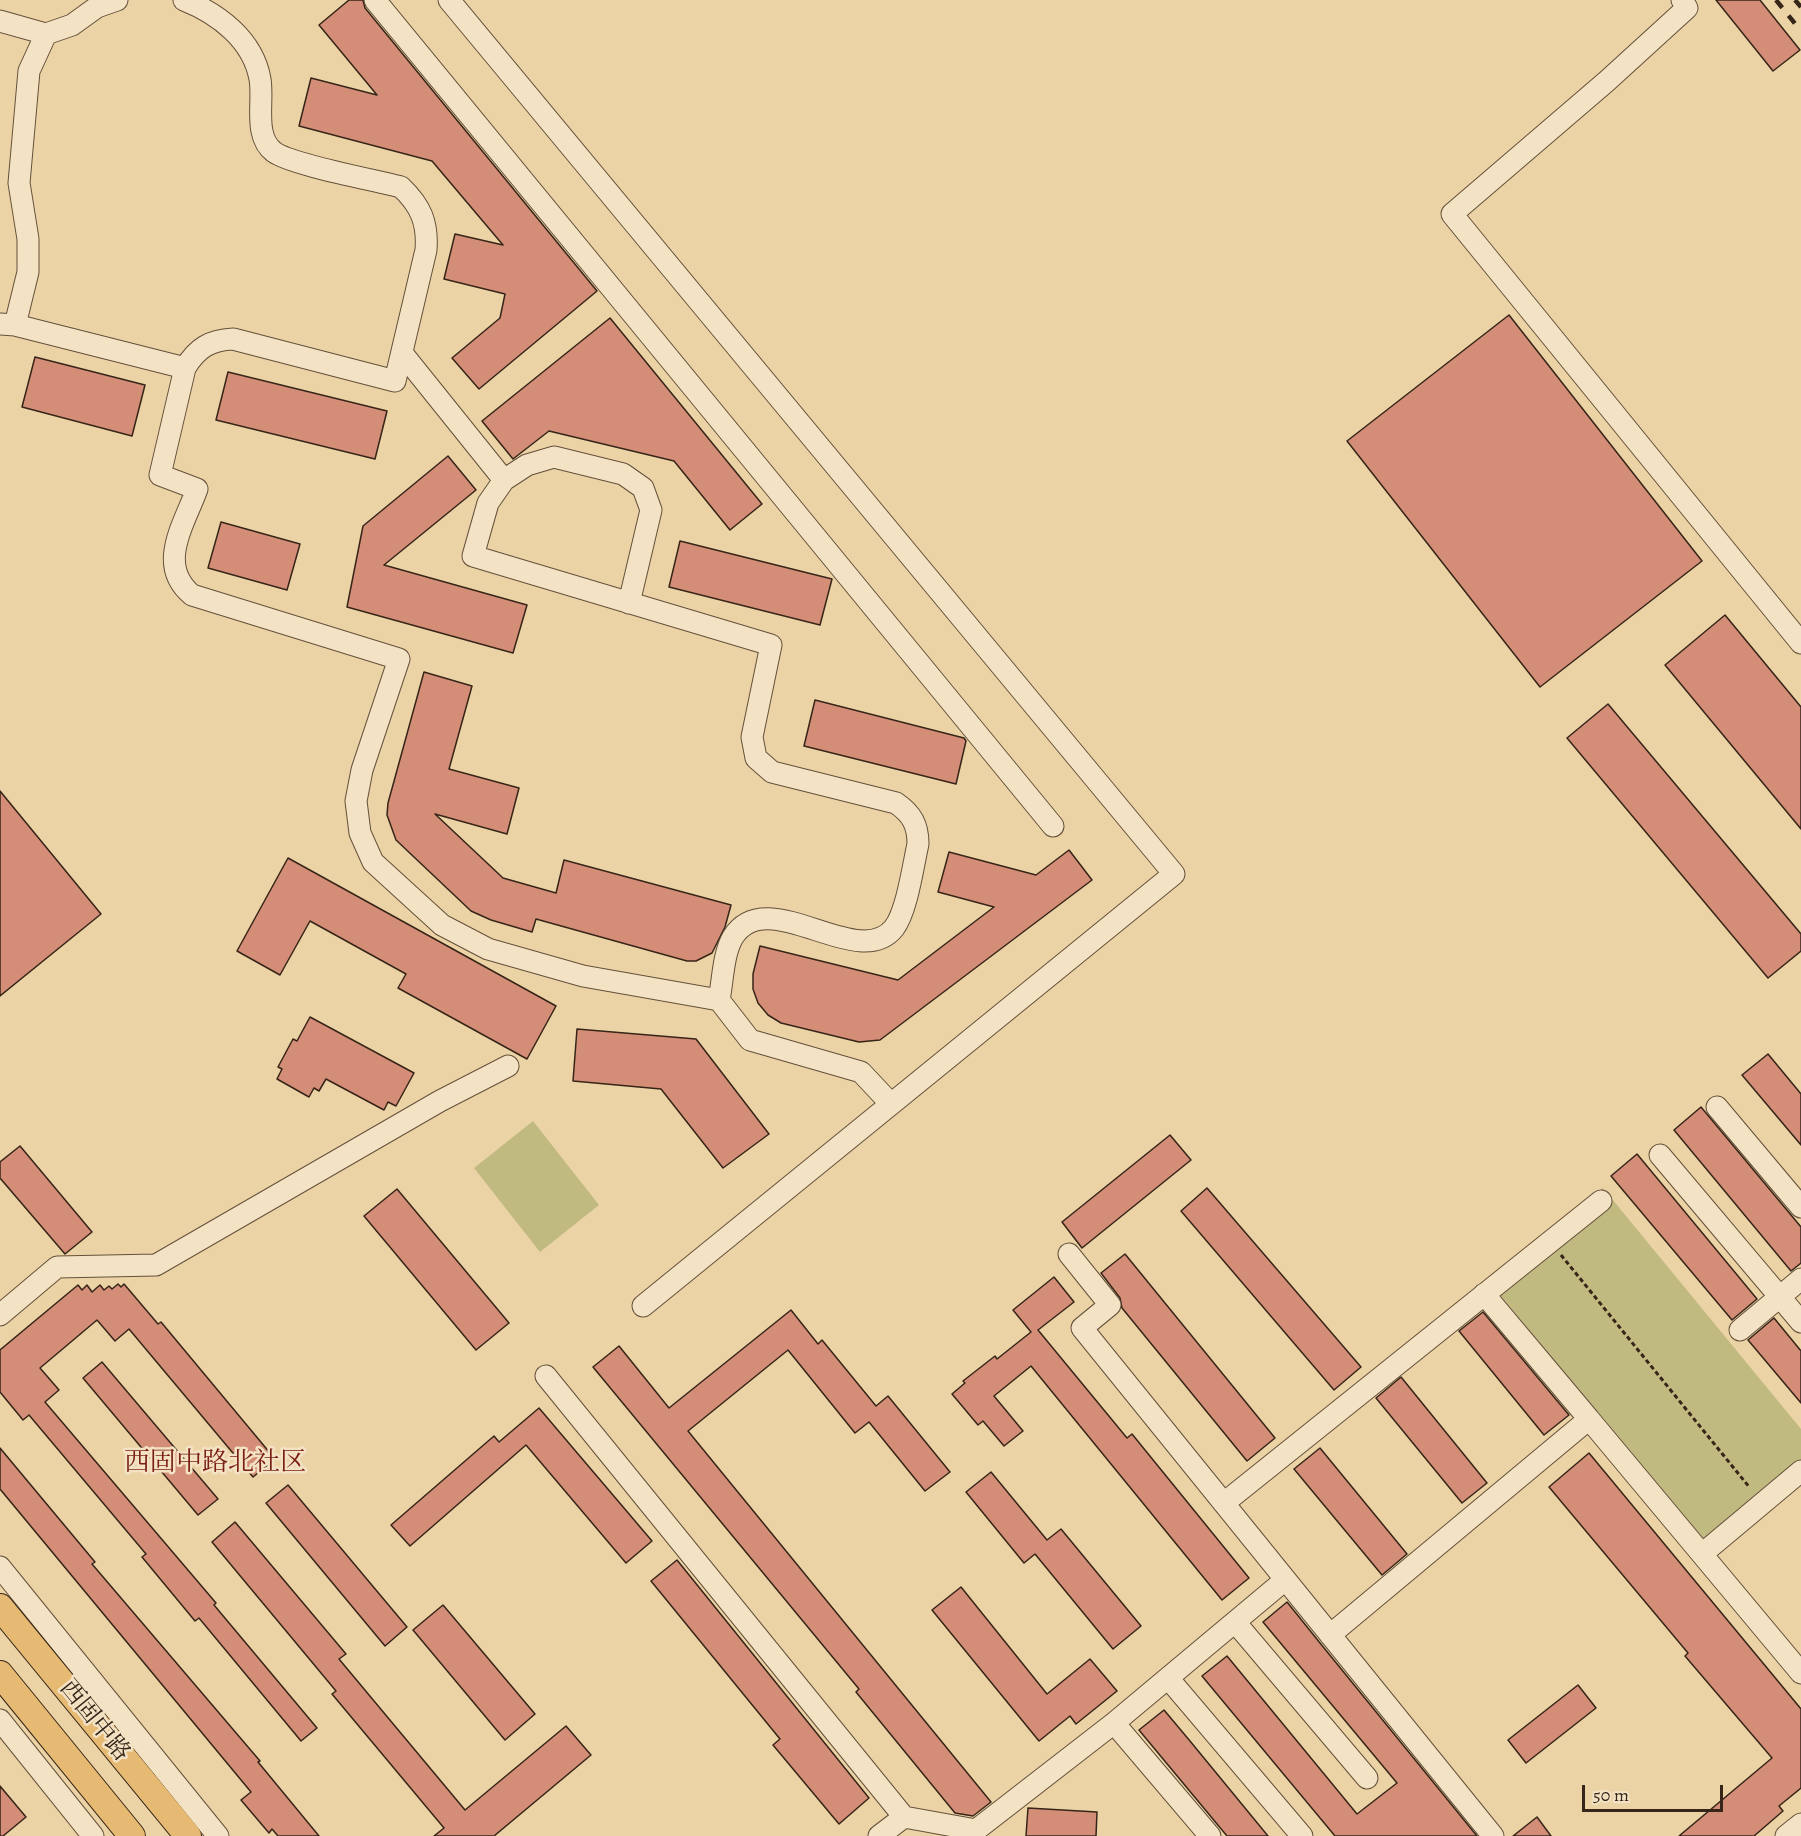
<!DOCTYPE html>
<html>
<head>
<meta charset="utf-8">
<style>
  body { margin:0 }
  #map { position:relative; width:1801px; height:1836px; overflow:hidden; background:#ecd3a5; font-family:Alegreya,serif }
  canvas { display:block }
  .scale { position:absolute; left:1582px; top:1785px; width:141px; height:27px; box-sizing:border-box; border:3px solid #362518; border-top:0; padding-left:8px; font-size:18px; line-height:21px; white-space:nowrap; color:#362518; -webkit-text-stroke:4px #f3e2c4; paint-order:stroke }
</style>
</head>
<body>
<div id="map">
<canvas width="1801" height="1836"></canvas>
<div class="scale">50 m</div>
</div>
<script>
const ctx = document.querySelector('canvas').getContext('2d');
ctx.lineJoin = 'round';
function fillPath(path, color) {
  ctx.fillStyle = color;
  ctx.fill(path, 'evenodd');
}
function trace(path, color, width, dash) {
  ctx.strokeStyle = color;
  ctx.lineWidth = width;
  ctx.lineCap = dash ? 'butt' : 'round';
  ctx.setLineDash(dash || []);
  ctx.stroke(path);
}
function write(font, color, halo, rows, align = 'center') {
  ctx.font = font + ' Alegreya,"Noto Serif SC",serif';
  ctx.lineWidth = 5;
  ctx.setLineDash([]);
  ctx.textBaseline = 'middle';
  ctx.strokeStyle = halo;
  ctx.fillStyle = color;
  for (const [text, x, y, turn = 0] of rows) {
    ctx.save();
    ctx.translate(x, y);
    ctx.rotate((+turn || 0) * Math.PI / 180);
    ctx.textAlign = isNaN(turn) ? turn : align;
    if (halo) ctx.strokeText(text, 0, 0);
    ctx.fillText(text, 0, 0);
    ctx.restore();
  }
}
const green = new Path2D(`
  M533 1121 599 1205 540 1252 474 1168Z
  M1603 1188 1801 1429V1464L1704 1543 1489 1281Z`);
const building = new Path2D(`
  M349 0H363L365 8 597 291 479 389 452 358 500 318 505 294 444 279 455 234 503 245 432 161 299 126 311 78 377 95 319 25Z
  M1716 0H1760L1800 50 1773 71Z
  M1509 315 1702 561 1540 687 1347 441Z
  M610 318 762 504 730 530 674 461 549 431 513 459 482 421Z
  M35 357 145 385 132 436 22 407Z
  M228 372 387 411 375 459 216 420Z
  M448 456 476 490 384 565 527 605 513 653 347 607 363 526Z
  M221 522 300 544 287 590 208 568Z
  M680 541 832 579 820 625 669 587Z
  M1725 615 1801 707V829L1665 665Z
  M424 672 472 686 449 769 519 788 507 834 435 814 503 878 556 893 564 860 731 905 725 927 712 953 696 961H687L536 919 532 932 491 920 471 911 396 840 387 815 388 803Z
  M815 700 964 738 966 741 956 784 804 746Z
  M1608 704 1801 934V951L1768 978 1567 738Z
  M0 791 101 914 0 996Z
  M1069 850 1092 880 880 1040 859 1042 781 1023 768 1015 758 1003 753 989V974L760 946 898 980 994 907 938 892 949 852 1036 875Z
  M288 858 556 1006 527 1059 398 988 406 974 310 921 280 975 237 951Z
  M310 1017 414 1073 396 1106 388 1102 384 1110 326 1079 319 1091 314 1088 309 1097 277 1079 282 1069 278 1067 293 1039 297 1041Z
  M577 1029 696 1039 769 1134 723 1168 661 1089 573 1081Z
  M1768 1054 1801 1094V1145L1742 1075Z
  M1701 1107 1801 1227V1263L1791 1271 1674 1130Z
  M1170 1135 1191 1160 1082 1248 1062 1222Z
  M20 1146 92 1232 65 1254 0 1178V1162Z
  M1637 1154 1757 1299 1732 1320 1611 1176Z
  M1207 1188 1361 1367 1334 1390 1181 1211Z
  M397 1189 509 1323 476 1350 364 1216Z
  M1125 1254 1275 1438 1247 1461 1122 1308 1120 1298 1101 1273Z
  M1054 1277 1074 1302 1038 1330 1127 1438 1132 1434 1249 1578 1222 1600 1031 1366 994 1396 1023 1431 1004 1446 983 1421 978 1425 952 1394 965 1383 963 1381 995 1356 997 1359 1031 1332 1013 1310Z
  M118 1284 121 1287 124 1284 158 1324 161 1322 275 1459 253 1477 129 1329 115 1341 97 1320 40 1368 59 1390 45 1402 216 1603 214 1605 317 1728 301 1741 199 1618 195 1621 142 1557 146 1554 29 1415 23 1420 0 1392V1350L78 1285 82 1290 87 1285 92 1292 100 1285 104 1290 109 1286 112 1289Z
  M791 1310 818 1344 822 1340 876 1406 888 1396 950 1472 925 1491 869 1422 855 1433 788 1350 688 1431 991 1802 973 1816 955 1813 856 1692 859 1689 593 1367 619 1346 669 1408Z
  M1483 1312 1569 1415 1544 1435 1459 1331Z
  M1774 1318 1801 1351V1403L1748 1340Z
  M102 1362 218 1499 198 1515 83 1378Z
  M1401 1377 1487 1483 1462 1503 1376 1398Z
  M539 1408 652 1541 626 1563 526 1445 410 1546 391 1525 494 1436 499 1442Z
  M0 1448 95 1562 92 1564 260 1761 258 1762 319 1836H278L272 1829 269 1833 241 1800 251 1792 0 1489Z
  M1320 1448 1407 1554 1382 1575 1294 1469Z
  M1589 1453 1801 1709V1788L1779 1806 1783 1811 1754 1836H1679L1772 1758 1685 1656 1688 1653 1549 1487Z
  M991 1472 1047 1540 1061 1529 1141 1626 1113 1649 1035 1554 1024 1563 966 1492Z
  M288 1485 407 1627 385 1646 266 1503Z
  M235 1522 346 1654 339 1659 465 1810 566 1726 591 1755 494 1836H434L444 1828 332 1694 336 1691 212 1542Z
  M677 1560 869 1798 839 1824 773 1745 780 1739 651 1581Z
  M961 1587 1047 1694 1090 1659 1117 1691 1076 1724 1070 1716 1039 1741 932 1610Z
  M1287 1602 1320 1643 1477 1836H1335L1202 1676 1227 1656 1357 1814 1397 1783 1263 1622Z
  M443 1605 535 1714 505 1740 413 1630Z
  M1578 1685 1596 1708 1526 1763 1508 1740Z
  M1164 1710 1190 1741 1268 1836H1227L1139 1730Z
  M0 1786 26 1817 3 1836H0Z
  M1028 1808 1097 1812 1096 1836H1026Z
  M1537 1817 1551 1836H1513Z`);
const path = new Path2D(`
  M1561 1255 1750 1488`);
const minor = new Path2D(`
  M184 0C219 14 253 40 260 79 264 102 253 136 274 152 292 165 375 180 401 187 421 206 428 223 426 250L395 381 233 339C210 340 197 348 185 368L160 475 197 489C184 525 156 565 192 595L399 659 362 770 356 801 360 833 373 862 442 925 488 949 583 976 719 1000 750 1040 861 1072 891 1104
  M375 0 1053 826
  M449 0 1174 874 643 1306
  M1682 0 1687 8 1607 81 1452 214 1801 643
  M0 21 46 34 72 25 97 7 117 0
  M0 324 15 325 185 368
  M15 325 28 272V239L19 183 29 71 46 34
  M402 353 504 480
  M629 603 651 510 643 488 623 474 554 457 527 465 504 480 488 503 473 556 771 645 752 737 756 758 772 772 896 803C912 814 918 825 918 844 913 866 907 911 894 928 858 973 767 882 733 937 723 954 723 980 719 1000
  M1717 1107 1801 1207
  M1660 1155 1801 1322
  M1069 1254 1110 1305 1082 1328 1493 1836
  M1484 1294 1589 1419
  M0 1315 57 1267 156 1265 440 1101 508 1066
  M1740 1330 1801 1279
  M546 1376 904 1817 879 1836
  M1224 1503 1601 1201
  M1702 1554 1801 1471
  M0 1567 218 1836
  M1235 1622 1367 1778
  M1330 1635 1589 1419 1801 1673
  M1168 1678 1302 1836
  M0 1720 93 1836
  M904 1817 976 1830 1114 1723
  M1210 1836 1114 1723 1285 1580
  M1786 1836 1801 1824`);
const major = new Path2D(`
  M0 1607 188 1836
  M0 1674 132 1836`);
const rail = new Path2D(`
  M1776 0 1801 31
  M1795 0 1801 7`);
const streetNames = [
  ["西固中路",94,1721,51]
];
const neighbourhoodNames = [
  ["西固中路北社区",215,1464]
];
fillPath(green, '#c0ba81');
fillPath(building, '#d48e77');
trace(building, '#362518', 1.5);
trace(minor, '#64503b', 23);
trace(major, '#362518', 28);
trace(path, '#362518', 3, [4.5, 3]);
trace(minor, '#f3e2c4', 21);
trace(major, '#e6ba72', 26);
trace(rail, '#362518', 4.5, [10, 10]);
write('24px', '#362518', '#f3e2c4', streetNames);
write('26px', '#7a1f14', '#f3e2c4', neighbourhoodNames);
</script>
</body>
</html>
